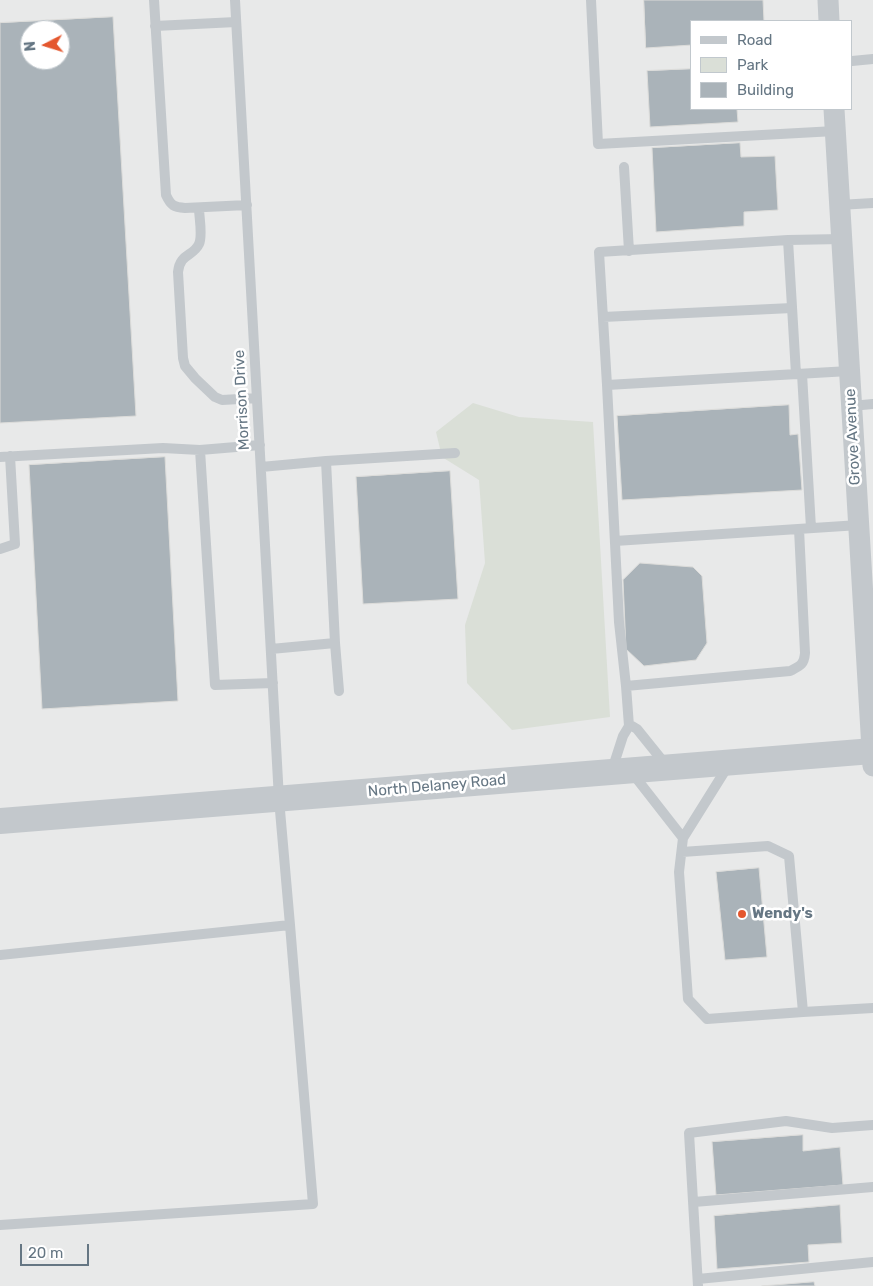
<!DOCTYPE html>
<html>
<head>
<meta charset="utf-8">
<style>
  body { margin:0 }
  #map { position:relative; width:873px; height:1286px; overflow:hidden; background:#fafaf8; font-family:Rubik,sans-serif }
  canvas { display:block }
  .legend { position:absolute; left:690px; top:20px; width:162px; height:90px; box-sizing:border-box; background:#fff; border:1px solid #c1c8cd; margin:0; padding:6px 9px; list-style:none; font-size:15px; color:#657683 }
  .legend li { display:flex; align-items:center; gap:10px; height:25px }
  .legend b { width:25px; border:1px solid #c1c8cd }
  .north { position:absolute; left:20px; top:20px; width:50px; height:50px; box-sizing:border-box; background:#fff; border:1px solid #c1c8cd; border-radius:50%; rotate:265deg; font-size:14px; font-weight:700; line-height:20px; text-align:center; color:#657683 }
  .north::after { content:''; display:block; margin:auto; width:18px; height:22px; background:#e4572e; clip-path:polygon(50% 0,100% 100%,50% 72%,0 100%) }
  .scale { position:absolute; left:20px; top:1244px; width:69px; height:22px; box-sizing:border-box; border:2px solid #657683; border-top:0; padding-left:6px; font-size:15px; line-height:18px; white-space:nowrap; color:#657683; -webkit-text-stroke:4px #fff; paint-order:stroke }
</style>
</head>
<body>
<div id="map">
<canvas width="873" height="1286"></canvas>
<ul class="legend">
<li><b style="height:6px;background:#c3c8cc"></b>Road</li>
<li><b style="height:14px;background:#dadfd7"></b>Park</li>
<li><b style="height:14px;background:#aab3b9"></b>Building</li>
</ul>
<div class="north">N</div>
<div class="scale">20 m</div>
</div>
<script>
const ctx = document.querySelector('canvas').getContext('2d');
ctx.lineJoin = 'round';
function fillPath(path, color) {
  ctx.fillStyle = color;
  ctx.fill(path, 'evenodd');
}
function trace(path, color, width, dash) {
  ctx.strokeStyle = color;
  ctx.lineWidth = width;
  ctx.lineCap = dash ? 'butt' : 'round';
  ctx.setLineDash(dash || []);
  ctx.stroke(path);
}
function write(font, color, halo, rows, align = 'center') {
  ctx.font = font + ' Rubik,sans-serif';
  ctx.lineWidth = 5;
  ctx.setLineDash([]);
  ctx.textBaseline = 'middle';
  ctx.strokeStyle = halo;
  ctx.fillStyle = color;
  for (const [text, x, y, turn = 0] of rows) {
    ctx.save();
    ctx.translate(x, y);
    ctx.rotate((+turn || 0) * Math.PI / 180);
    ctx.textAlign = isNaN(turn) ? turn : align;
    if (halo) ctx.strokeText(text, 0, 0);
    ctx.fillText(text, 0, 0);
    ctx.restore();
  }
}
const built = new Path2D(`
  M0 0H873V1286H0ZM692 21H852V109H692ZM30 30H60V60H30Z`);
const green = new Path2D(`
  M473 403 519 417 593 422 610 717 512 730 467 683 465 625 485 563 479 480 442 457 436 432Z`);
const building = new Path2D(`
  M644 0H763L764 21H692V45L646 48Z
  M113 17 136 416 0 423V23ZM30 30H60V60H30Z
  M692 69V109H737L738 122 650 127 647 71Z
  M740 143 741 157 775 156 778 210 744 212V226L656 232 652 148Z
  M789 405 790 435 798 434 802 490 622 500 617 416Z
  M165 457 178 701 42 709 29 465Z
  M450 471 458 599 363 604 356 477Z
  M640 563 693 567 702 576 707 643 696 660 644 666 626 649 623 580Z
  M759 868 767 957 725 960 716 872Z
  M803 1135V1151L840 1147 843 1185 716 1195 712 1142Z
  M840 1205 842 1243 808 1245 809 1262 717 1269 714 1216Z
  M814 1282 815 1286H762Z`);
const service = new Path2D(`
  M154 0 166 195C171 206 174 207 185 208L247 205
  M591 0 598 144 835 131
  M155 26 236 22
  M852 61 873 59
  M624 167 629 251
  M839 205 873 203
  M199 208C199 217 203 236 199 244 193 257 180 253 178 272L183 358 185 366 195 378 215 397 222 400 257 398
  M788 240 842 239
  M603 317 792 308
  M796 374 788 240 599 252 607 385 849 371
  M802 374 811 528
  M607 385 619 622 626 686 629 726 623 736 612 770
  M851 406 873 404
  M260 445 200 450 215 685 273 683
  M0 457 163 448 200 450
  M326 461 455 453
  M261 467 326 461 335 643 271 649
  M615 541 859 525
  M0 549 15 544 10 456
  M335 643 339 691
  M626 686 790 671C800 666 804 665 805 653L799 529
  M629 726H632L637 729 666 765
  M633 774 683 838
  M682 852 768 846 789 856 803 1012 707 1019 688 999 679 872 683 838 728 766
  M0 955 290 925 279 799 235 0
  M803 1012 873 1008
  M694 1202 873 1187
  M0 1225 313 1204 290 925
  M698 1279 873 1262
  M698 1286 689 1133 786 1121 832 1128 873 1125`);
const minor = new Path2D(`
  M828 0 829 21
  M834 109 873 766`);
const tertiary = new Path2D(`
  M0 821 873 751`);
const markers = [
  [742,914,5,"#e4572e"]
];
const streetNames = [
  ["Morrison Drive",242,400,-93],
  ["Grove Avenue",853,437,-93],
  ["North Delaney Road",437,786,-5]
];
const poiNames = [
  ["Wendy's",752,914]
];
fillPath(built, '#e8e9e9');
fillPath(green, '#dadfd7');
fillPath(building, '#aab3b9');
trace(building, '#dcdcda', 1);
trace(service, '#c3c8cc', 10);
trace(minor, '#c3c8cc', 21);
trace(tertiary, '#c3c8cc', 26);
for (const [x, y, r, color] of markers) {
  const dot = new Path2D();
  dot.arc(x, y, r, 0, 2 * Math.PI);
  ctx.fillStyle = color;
  ctx.fill(dot);
  trace(dot, '#fff', 2);
}
write('15px', '#657683', '#fff', streetNames);
write('bold 15px', '#657683', '#fff', poiNames, 'left');
</script>
</body>
</html>
